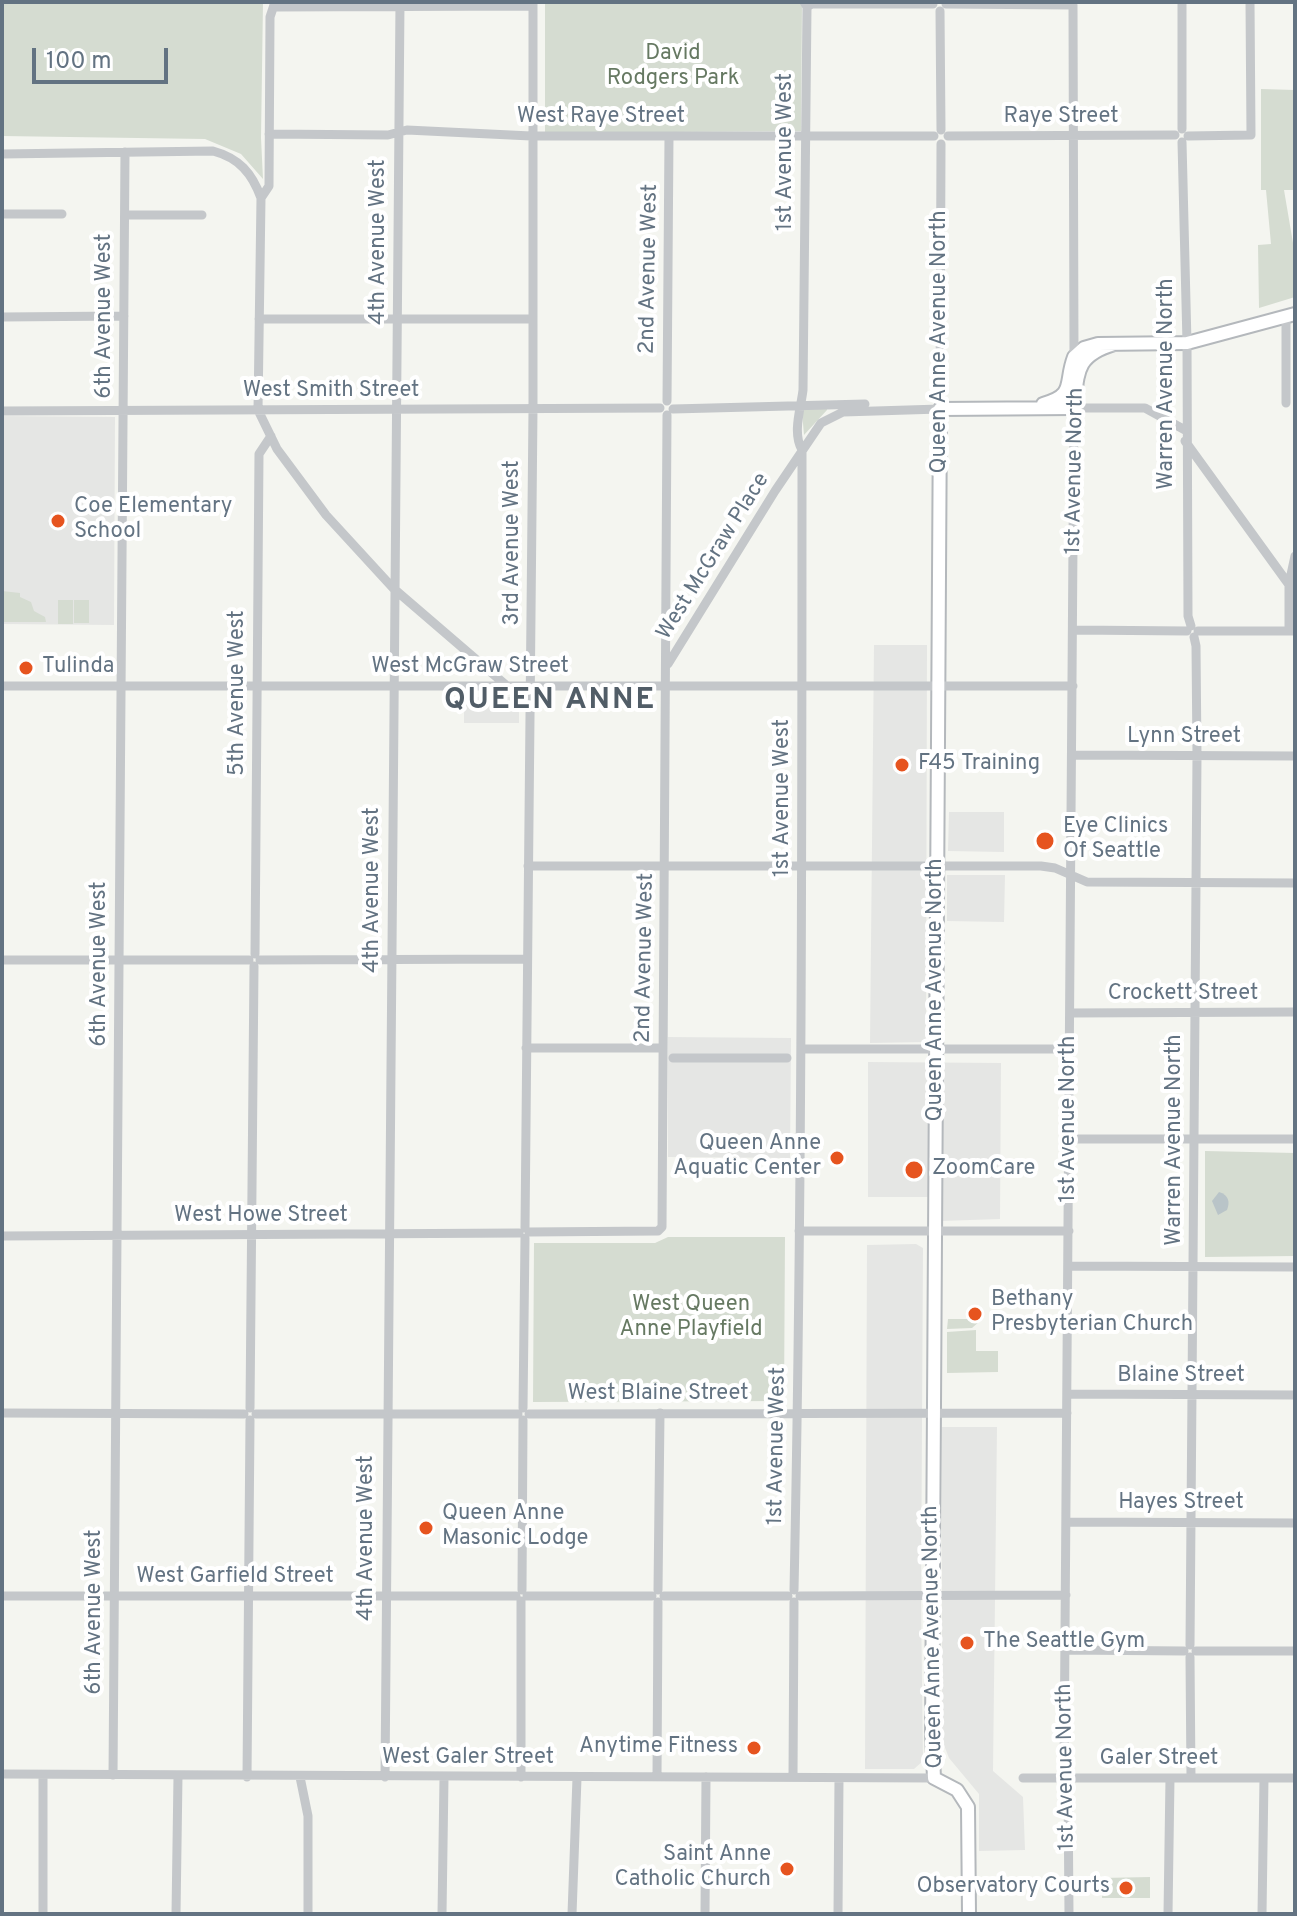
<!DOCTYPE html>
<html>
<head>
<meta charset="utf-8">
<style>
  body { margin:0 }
  #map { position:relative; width:1297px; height:1916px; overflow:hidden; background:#f4f5f0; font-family:Overpass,sans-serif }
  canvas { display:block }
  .frame { position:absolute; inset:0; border:4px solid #637382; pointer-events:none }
  .scale { position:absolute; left:32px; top:48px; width:136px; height:36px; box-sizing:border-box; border:4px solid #637382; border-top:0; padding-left:10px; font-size:24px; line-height:28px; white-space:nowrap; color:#637382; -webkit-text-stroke:6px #fff; paint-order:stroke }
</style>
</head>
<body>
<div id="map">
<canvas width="1297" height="1916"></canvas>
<div class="frame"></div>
<div class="scale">100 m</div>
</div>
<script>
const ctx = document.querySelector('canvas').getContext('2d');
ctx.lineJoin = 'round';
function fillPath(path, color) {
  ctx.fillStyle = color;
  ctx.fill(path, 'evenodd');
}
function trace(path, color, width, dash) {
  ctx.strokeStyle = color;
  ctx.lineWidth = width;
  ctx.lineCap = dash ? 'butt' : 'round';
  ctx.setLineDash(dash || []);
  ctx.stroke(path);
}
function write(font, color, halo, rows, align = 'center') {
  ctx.font = font + ' Overpass,sans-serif';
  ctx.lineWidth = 8;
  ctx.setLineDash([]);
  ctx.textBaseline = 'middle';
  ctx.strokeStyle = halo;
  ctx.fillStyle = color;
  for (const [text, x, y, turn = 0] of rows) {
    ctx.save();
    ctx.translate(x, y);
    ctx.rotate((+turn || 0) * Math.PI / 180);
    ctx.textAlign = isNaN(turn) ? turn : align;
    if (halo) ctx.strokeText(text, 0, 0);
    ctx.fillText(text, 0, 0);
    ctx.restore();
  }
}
const built = new Path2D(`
  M2 416 115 417 114 625 2 624Z
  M874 645H927L926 1042 870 1043Z
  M464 697H519V723H464Z
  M949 812H1004V852L948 851Z
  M947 875H1005L1004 922 947 921Z
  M668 1037 791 1038 790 1158 668 1157Z
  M868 1062 1001 1063 1000 1219 940 1221V1197H868Z
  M916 1244 923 1248 921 1601 923 1761 914 1769H865L867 1245Z
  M942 1427H997L993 1771 1023 1797 1025 1850 979 1851V1794L949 1758 942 1740Z`);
const green = new Path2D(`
  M2 2H263L261 138 263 179 241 154 205 139 2 136Z
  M545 2H802L801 131 545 133Z
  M1261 89 1295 90V190H1284L1293 243H1295V297L1259 308 1258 245 1271 244 1266 190H1261Z
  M806 408H827V410L804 435 802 412Z
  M2 591 20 593V597L31 602 34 611 45 617 46 622H2Z
  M58 600H73V624H58Z
  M74 600H89V623H74Z
  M1205 1151 1295 1153V1256L1205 1257Z
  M668 1237H785L784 1401 533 1402 534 1243H655Z
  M948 1319H980V1321L972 1328 947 1329Z
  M976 1330V1351H998V1372L947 1373V1332Z
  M1150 1877V1898H1102V1878Z`);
const water = new Path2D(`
  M1219 1192C1229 1195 1230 1202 1227 1210L1218 1215 1212 1201Z`);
const minor = new Path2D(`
  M804 2 807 7 812 4H933
  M946 4 1073 5 1074 357
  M275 7 533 6
  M940 11 941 130
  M1182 129V2
  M269 134 388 135 407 130 531 136H934
  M948 136 1175 135
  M1188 136 1251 135 1250 2
  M1182 142 1187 343 1188 616 1191 626
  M2 154 213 151C239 158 252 173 261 198L258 410 277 449 326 515 393 588 507 686
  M261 198 269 186 270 17 274 5
  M2 214H62
  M125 215H202
  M2 317 124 316
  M259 319H533
  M667 401 669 136
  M1286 403V317
  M673 409 865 404
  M2 411 660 408
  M1185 441 1295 593
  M1074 630 1187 631
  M1198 631H1295
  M1289 631V584L1295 556
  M668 664 775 491 821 423 843 412 940 409 941 144
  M2 686H1073
  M1072 755 1295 756
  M528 866H1041L1055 868 1087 882 1295 883
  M255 954 259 454 271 436
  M2 960H249
  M260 960 526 959
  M1071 1013 1295 1012
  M526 1048H663
  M801 1049H1070
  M673 1058H787
  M1069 1139H1295
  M525 1228 533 409V2
  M799 1231H1069
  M529 1232 658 1231 662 1227 667 415
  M2 1236 519 1233
  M1069 1266 1295 1267
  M1067 1394 1295 1395
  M250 1408 254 966
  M523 1408 525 1238
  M2 1413 244 1414
  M256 1414H518
  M529 1414 1067 1413
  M1067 1522 1295 1523
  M522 1590 523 1420
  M658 1590 660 1413
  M794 1590C802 1210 802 830 802 450 792 433 801 408 803 390L807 7
  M2 1596H516
  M527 1596H652
  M664 1596H788
  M800 1596 1066 1595
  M1190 1645 1197 756 1196 646 1194 637
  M1066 1650 1184 1651
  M1196 1651H1295
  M1190 1657 1191 1778
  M2 1774 934 1778
  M43 1775V1914
  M113 1775 125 152
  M247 1777 250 1420
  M300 1777 308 1816V1914
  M385 1777 400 2
  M521 1777V1601
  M657 1777 658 1602
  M793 1777 794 1602
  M1023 1778H1295
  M176 1914 178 1776
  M442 1914 444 1778
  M572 1914 577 1778
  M705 1914 706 1777
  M838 1914 839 1778
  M1069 1914 1068 1788 1064 1770 1074 408H1145L1185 430
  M1168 1914 1170 1778
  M1262 1914 1264 1778`);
const major = new Path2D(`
  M1043 404C1076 395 1064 383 1074 357L1084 348 1098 344 1187 343 1295 314
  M969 1914 968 1807 957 1790 934 1778 932 1733 940 409 1074 408C1078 372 1075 356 1114 344`);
const markers = [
  [58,521,8,"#e6541f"],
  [26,668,8,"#e6541f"],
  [902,765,8,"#e6541f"],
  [1045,841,10,"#e6541f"],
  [837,1158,8,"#e6541f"],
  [914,1170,10,"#e6541f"],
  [975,1314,8,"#e6541f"],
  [426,1528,8,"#e6541f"],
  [967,1643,8,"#e6541f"],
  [754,1748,8,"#e6541f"],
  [787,1869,8,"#e6541f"],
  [1126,1888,8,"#e6541f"]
];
const parkNames = [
  ["David",673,55],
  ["Rodgers Park",673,80],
  ["West Queen",691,1306],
  ["Anne Playfield",691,1331]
];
const streetNames = [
  ["West Raye Street",601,118],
  ["Raye Street",1061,118],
  ["1st Avenue West",787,152,-90],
  ["4th Avenue West",380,242,-90],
  ["2nd Avenue West",650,269,-89],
  ["6th Avenue West",106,316,-90],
  ["Queen Anne Avenue North",941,342,-90],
  ["Warren Avenue North",1168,384,-90],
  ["West Smith Street",331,392],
  ["1st Avenue North",1076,471,-89],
  ["3rd Avenue West",514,543,-90],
  ["West McGraw Place",714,557,-58],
  ["West McGraw Street",470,668],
  ["5th Avenue West",239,693,-90],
  ["Lynn Street",1184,738],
  ["1st Avenue West",784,798,-90],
  ["4th Avenue West",374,890,-90],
  ["2nd Avenue West",646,958,-89],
  ["6th Avenue West",101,964,-90],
  ["Queen Anne Avenue North",937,990,-90],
  ["Crockett Street",1183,995],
  ["1st Avenue North",1070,1119,-90],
  ["Warren Avenue North",1176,1140,-90],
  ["West Howe Street",261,1217],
  ["Blaine Street",1181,1377],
  ["West Blaine Street",658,1395],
  ["1st Avenue West",778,1446,-89],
  ["Hayes Street",1181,1504],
  ["4th Avenue West",368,1538,-90],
  ["West Garfield Street",235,1578],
  ["6th Avenue West",96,1612,-90],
  ["Queen Anne Avenue North",934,1637,-91],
  ["West Galer Street",468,1759],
  ["Galer Street",1159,1760],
  ["1st Avenue North",1067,1767,-91]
];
const poiNames = [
  ["Coe Elementary",74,508],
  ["School",74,533],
  ["Tulinda",42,668],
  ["F45 Training",918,765],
  ["Eye Clinics",1063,828],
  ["Of Seattle",1063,853],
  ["Queen Anne",821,1145,"right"],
  ["Aquatic Center",821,1170,"right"],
  ["ZoomCare",932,1170],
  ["Bethany",991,1301],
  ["Presbyterian Church",991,1326],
  ["Queen Anne",442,1515],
  ["Masonic Lodge",442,1540],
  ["The Seattle Gym",983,1643],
  ["Anytime Fitness",738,1748,"right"],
  ["Saint Anne",771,1856,"right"],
  ["Catholic Church",771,1881,"right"],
  ["Observatory Courts",1110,1888,"right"]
];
const districtNames = [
  ["QUEEN ANNE",550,702]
];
fillPath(built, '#e5e6e4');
fillPath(green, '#d5dcd1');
fillPath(water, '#b9c4c8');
trace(major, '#b4b8bc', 16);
trace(minor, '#c4c7ca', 9);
trace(major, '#fff', 12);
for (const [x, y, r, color] of markers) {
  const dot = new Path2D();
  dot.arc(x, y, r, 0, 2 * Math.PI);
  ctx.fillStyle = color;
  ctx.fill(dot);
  trace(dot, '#fff', 3);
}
write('22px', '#667962', '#fff', parkNames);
write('22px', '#637382', '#fff', streetNames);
write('22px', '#637382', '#fff', poiNames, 'left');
ctx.letterSpacing = '2px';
write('bold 30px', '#515d67', '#fff', districtNames);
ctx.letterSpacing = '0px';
</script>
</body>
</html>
